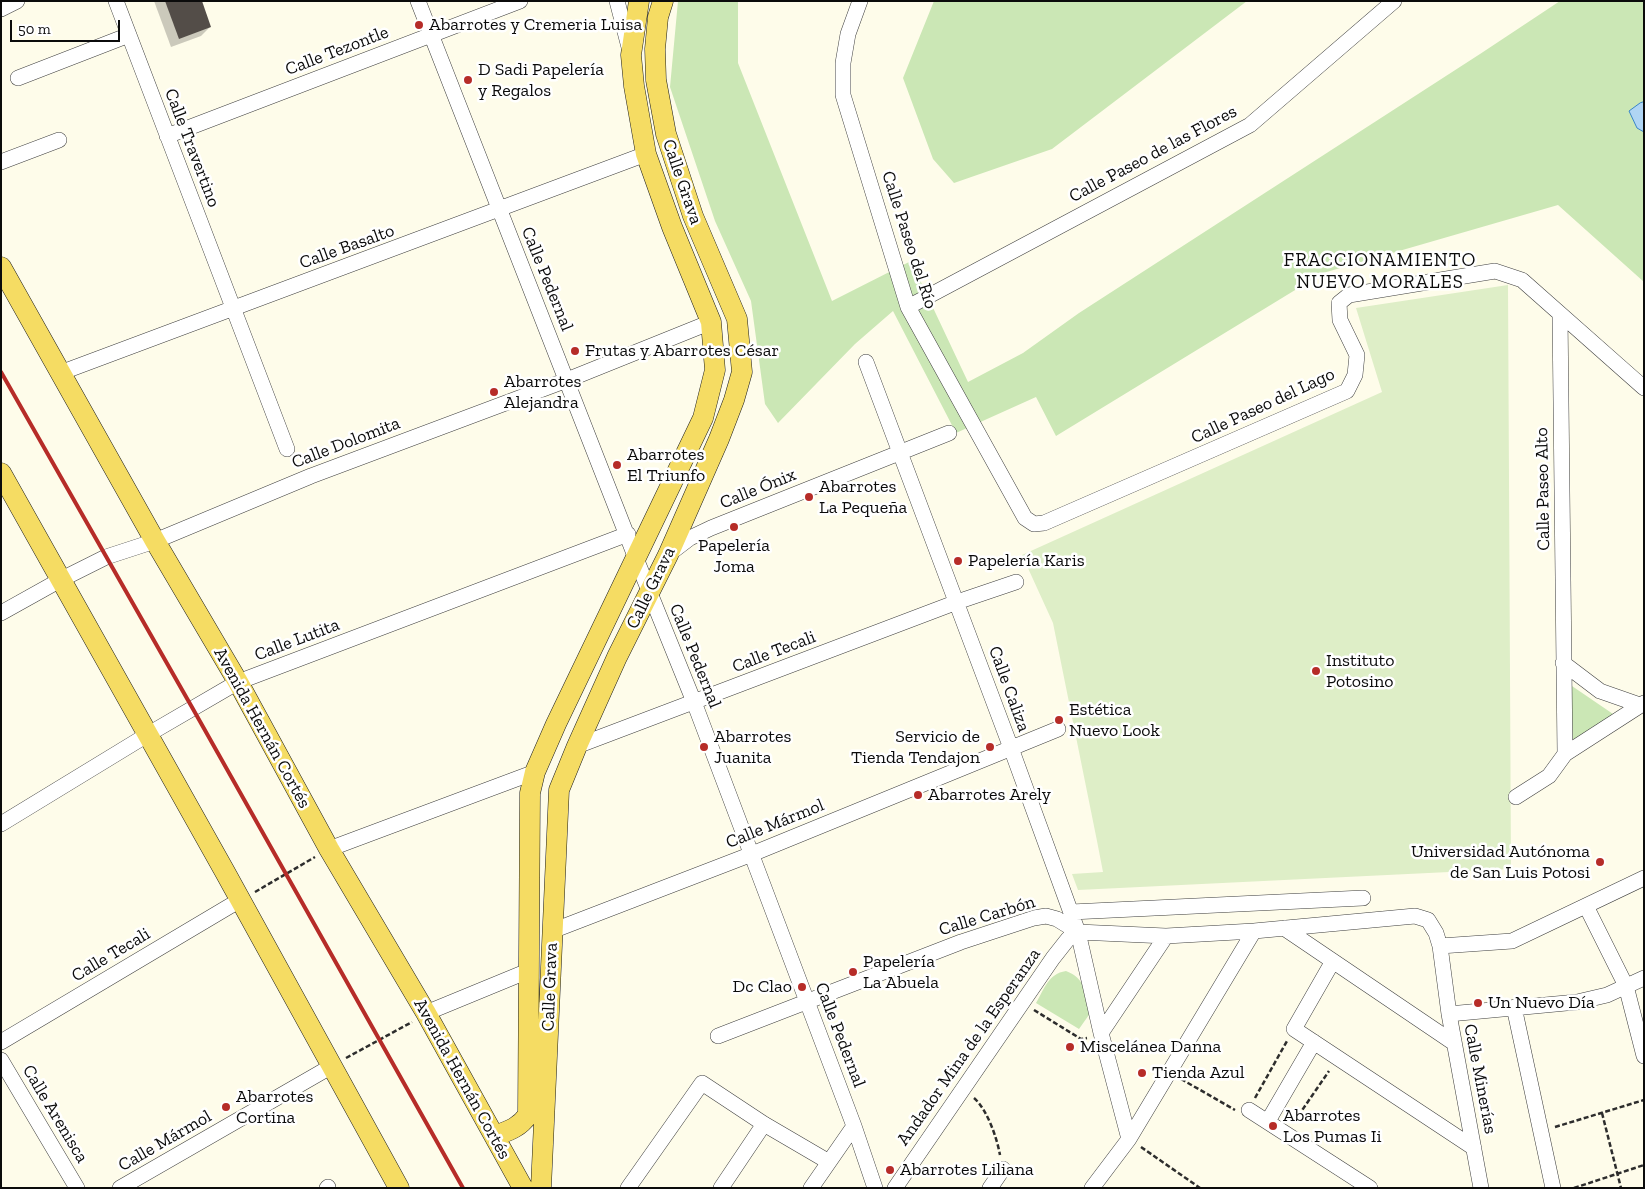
<!DOCTYPE html>
<html>
<head>
<meta charset="utf-8">
<style>
  body { margin:0 }
  #map { position:relative; width:1645px; height:1189px; overflow:hidden; background:#fefcea; font-family:"Zilla Slab",serif }
  canvas { display:block }
  .frame { position:absolute; inset:0; border:2px solid #0b0b0b; pointer-events:none }
  .scale { position:absolute; left:10px; top:20px; width:110px; height:22px; box-sizing:border-box; border:2px solid #0b0b0b; border-top:0; padding-left:6px; font-size:15px; line-height:18px; white-space:nowrap; color:#0b0b0b; -webkit-text-stroke:4px #fff; paint-order:stroke }
</style>
</head>
<body>
<div id="map">
<canvas width="1645" height="1189"></canvas>
<div class="frame"></div>
<div class="scale">50 m</div>
</div>
<script>
const ctx = document.querySelector('canvas').getContext('2d');
ctx.lineJoin = 'round';
function fillPath(path, color) {
  ctx.fillStyle = color;
  ctx.fill(path, 'evenodd');
}
function trace(path, color, width, dash) {
  ctx.strokeStyle = color;
  ctx.lineWidth = width;
  ctx.lineCap = dash ? 'butt' : 'round';
  ctx.setLineDash(dash || []);
  ctx.stroke(path);
}
function write(font, color, halo, rows, align = 'center') {
  ctx.font = font + ' "Zilla Slab",serif';
  ctx.lineWidth = 5;
  ctx.setLineDash([]);
  ctx.textBaseline = 'middle';
  ctx.strokeStyle = halo;
  ctx.fillStyle = color;
  for (const [text, x, y, turn = 0] of rows) {
    ctx.save();
    ctx.translate(x, y);
    ctx.rotate((+turn || 0) * Math.PI / 180);
    ctx.textAlign = isNaN(turn) ? turn : align;
    if (halo) ctx.strokeText(text, 0, 0);
    ctx.fillText(text, 0, 0);
    ctx.restore();
  }
}
const green = new Path2D(`
  M678 1H738V63L832 301 911 261 968 382 1023 353 1079 313 1480 54 1560 1H1644V282L1558 205 1323 273 1056 436 1036 397 956 433 893 311 855 344 778 423 765 404 751 301 715 221 670 87Z
  M934 1H1247L1052 149 954 183 933 159 903 78Z
  M1569 684 1616 716 1574 742 1567 741Z
  M1066 971C1085 978 1087 994 1091 1012L1079 1029 1036 1003C1045 988 1048 974 1066 971Z`);
const pitch = new Path2D(`
  M1508 285 1511 869 1078 890 1072 874 1103 872 1097 841 1053 623 1022 555 1382 392 1356 308Z`);
const water = new Path2D(`
  M1644 102V132L1637 128 1629 111 1640 103Z`);
const shadow = new Path2D(`
  M154 1H200L210 27 201 36 171 47Z`);
const building = new Path2D(`
  M165 1H202L211 27 179 39Z`);
const path = new Path2D(`
  M255 892 315 857
  M1034 1010 1081 1039 1087 1038
  M346 1058 412 1022
  M1181 1079 1235 1110
  M974 1098C987 1109 997 1138 1000 1155
  M1255 1098 1287 1041
  M1602 1113 1621 1188
  M1294 1122 1329 1071
  M1555 1127 1644 1100
  M1141 1147 1200 1188
  M1574 1188 1644 1165`);
const minor = new Path2D(`
  M116 1 287 449
  M418 1 635 556 694 702 854 1126 875 1188
  M617 1 630 51
  M860 1 848 34 843 63V95L908 307 1025 518 1034 524 1044 523 1347 391 1355 375 1357 355 1340 320 1339 303 1349 295 1495 271 1522 280 1644 388
  M1 9 17 1
  M18 78 129 35
  M167 136 520 1
  M1 162 59 140
  M908 307 1250 125 1394 1
  M866 362 1011 748 1078 932 1101 1033 1129 1139
  M60 373 646 154
  M669 554 690 538 711 528 949 433
  M1 613 62 579 106 557 155 541 311 476 567 380 711 322
  M1563 663 1600 691 1640 705
  M577 746 957 602 1016 582
  M1565 754 1644 703
  M1516 797 1549 776 1565 754 1560 314
  M1 824 147 735 238 682 628 534
  M329 849 535 772
  M1586 906 1626 986 1644 1056
  M1071 912 1363 898
  M1284 928 1454 1043
  M552 931 752 854 1058 729
  M1440 946 1512 941 1644 878
  M1333 961 1294 1029 1474 1148
  M1514 1007 1553 1188
  M426 1013 528 971
  M1449 1014 1577 1002 1607 995 1644 978
  M1101 1033 1166 936
  M718 1036 961 942 1034 918 1046 916 1057 919 1078 932 1166 936 1254 931 1415 916 1428 920 1436 933 1440 946 1449 1014 1481 1188
  M1 1042 240 900
  M1 1060 77 1188
  M1249 1110 1370 1188
  M1268 1121 1314 1042
  M120 1188 332 1066
  M327 1188 328 1187
  M628 1188 702 1083 764 1124 829 1162
  M721 1188 764 1124
  M811 1188 854 1126
  M895 1188 1053 958 1068 939 1078 932
  M990 1188 1003 1169
  M1092 1188 1129 1139 1254 931`);
const major = new Path2D(`
  M1 267 155 541 238 682 329 849 426 1013 523 1188
  M1 473 225 872 399 1188
  M494 1136C508 1131 519 1128 528 1115L530 793 535 772 556 724 703 418 715 370 711 322 672 227 646 154 634 86 631 55 639 1
  M541 1188 559 790 577 746 617 657 668 555 719 439 734 400 742 372 737 319 693 216 666 134 656 80 655 49 658 17 663 1`);
const rail = new Path2D(`
  M1 372 193 709 463 1188`);
const markers = [
  [419,25,5,"#b62c28"],
  [468,80,5,"#b62c28"],
  [575,351,5,"#b62c28"],
  [494,392,5,"#b62c28"],
  [617,465,5,"#b62c28"],
  [809,497,5,"#b62c28"],
  [734,527,5,"#b62c28"],
  [958,561,5,"#b62c28"],
  [1316,671,5,"#b62c28"],
  [1059,720,5,"#b62c28"],
  [704,747,5,"#b62c28"],
  [990,747,5,"#b62c28"],
  [918,795,5,"#b62c28"],
  [1600,862,5,"#b62c28"],
  [853,972,5,"#b62c28"],
  [802,987,5,"#b62c28"],
  [1478,1003,5,"#b62c28"],
  [1070,1047,5,"#b62c28"],
  [1142,1073,5,"#b62c28"],
  [226,1107,5,"#b62c28"],
  [1273,1126,5,"#b62c28"],
  [890,1170,5,"#b62c28"]
];
const poiNames = [
  ["Abarrotes y Cremeria Luisa",429,25],
  ["D Sadi Papelería",478,70],
  ["y Regalos",478,91],
  ["Frutas y Abarrotes César",585,351],
  ["Abarrotes",504,382],
  ["Alejandra",504,403],
  ["Abarrotes",627,455],
  ["El Triunfo",627,476],
  ["Abarrotes",819,487],
  ["La Pequeña",819,508],
  ["Papelería",734,546,"center"],
  ["Joma",734,567,"center"],
  ["Papelería Karis",968,561],
  ["Instituto",1326,661],
  ["Potosino",1326,682],
  ["Estética",1069,710],
  ["Nuevo Look",1069,731],
  ["Abarrotes",714,737],
  ["Juanita",714,758],
  ["Servicio de",980,737,"right"],
  ["Tienda Tendajon",980,758,"right"],
  ["Abarrotes Arely",928,795],
  ["Universidad Autónoma",1590,852,"right"],
  ["de San Luis Potosi",1590,873,"right"],
  ["Papelería",863,962],
  ["La Abuela",863,983],
  ["Dc Clao",792,987,"right"],
  ["Un Nuevo Día",1488,1003],
  ["Miscelánea Danna",1080,1047],
  ["Tienda Azul",1152,1073],
  ["Abarrotes",236,1097],
  ["Cortina",236,1118],
  ["Abarrotes",1283,1116],
  ["Los Pumas Ii",1283,1137],
  ["Abarrotes Liliana",900,1170]
];
const streetNames = [
  ["Calle Tezontle",337,51,-21],
  ["Calle Travertino",192,148,69],
  ["Calle Paseo de las Flores",1153,154,-28],
  ["Calle Grava",682,182,71],
  ["Calle Paseo del Río",909,240,72],
  ["Calle Basalto",347,247,-20],
  ["Calle Pedernal",547,279,68],
  ["Calle Paseo del Lago",1263,406,-25],
  ["Calle Dolomita",346,443,-21],
  ["Calle Ónix",758,489,-22],
  ["Calle Paseo Alto",1543,489,-91],
  ["Calle Grava",651,588,-64],
  ["Calle Lutita",297,640,-21],
  ["Calle Tecali",774,652,-21],
  ["Calle Pedernal",695,656,68],
  ["Calle Caliza",1009,689,70],
  ["Avenida Hernán Cortés",262,728,61],
  ["Calle Mármol",775,824,-22],
  ["Calle Carbón",987,916,-17],
  ["Calle Tecali",111,955,-31],
  ["Calle Grava",550,987,-88],
  ["Calle Pedernal",840,1035,69],
  ["Andador Mina de la Esperanza",969,1047,-55],
  ["Avenida Hernán Cortés",462,1079,61],
  ["Calle Minerías",1480,1079,79],
  ["Calle Arenisca",55,1114,59],
  ["Calle Mármol",165,1141,-30]
];
const neighbourhoodNames = [
  ["FRACCIONAMIENTO",1380,261],
  ["NUEVO MORALES",1380,283]
];
fillPath(green, '#cbe7b5');
fillPath(pitch, '#deeec7');
fillPath(water, '#b0d5f4');
trace(water, '#3985c9', 1);
fillPath(shadow, '#0003');
fillPath(building, '#534d48');
trace(minor, '#3e3e3e', 16);
trace(major, '#1c1c1c', 21);
trace(path, '#2d2d2d', 2.5, [5, 2.5]);
trace(minor, '#fff', 15);
trace(major, '#f5dc63', 20);
trace(rail, '#b62c28', 4);
for (const [x, y, r, color] of markers) {
  const dot = new Path2D();
  dot.arc(x, y, r, 0, 2 * Math.PI);
  ctx.fillStyle = color;
  ctx.fill(dot);
  trace(dot, '#fff', 2);
}
write('18px', '#0b0b0b', '#fff', poiNames, 'left');
write('18px', '#0b0b0b', '#fff', streetNames);
ctx.letterSpacing = '1px';
write('19px', '#0b0b0b', '#fff', neighbourhoodNames);
ctx.letterSpacing = '0px';
</script>
</body>
</html>
